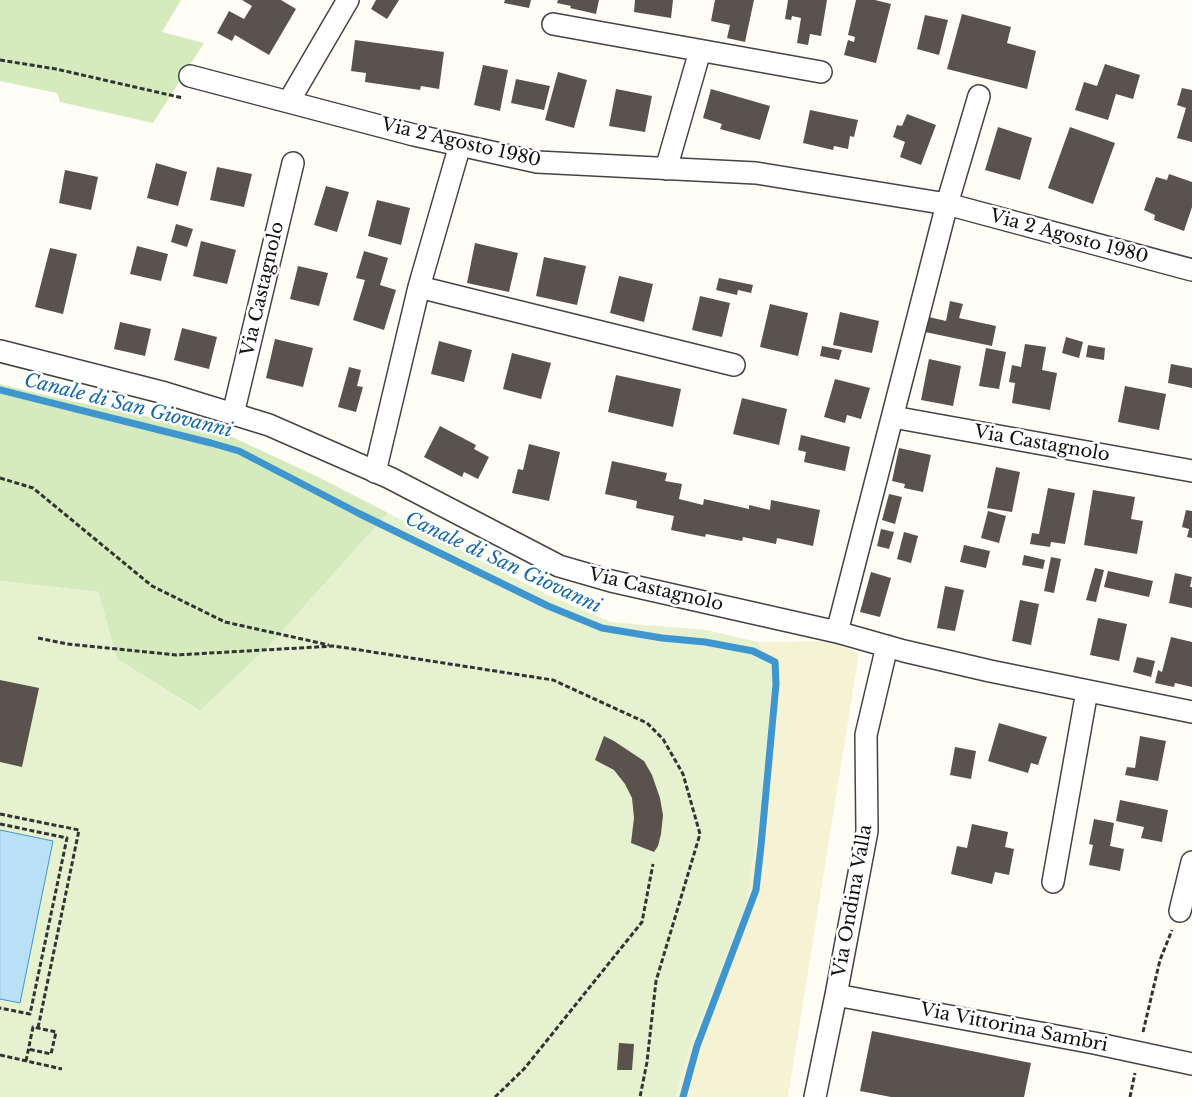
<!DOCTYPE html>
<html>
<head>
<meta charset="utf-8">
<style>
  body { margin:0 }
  canvas { display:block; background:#fffdf5 }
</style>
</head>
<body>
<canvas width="1192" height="1097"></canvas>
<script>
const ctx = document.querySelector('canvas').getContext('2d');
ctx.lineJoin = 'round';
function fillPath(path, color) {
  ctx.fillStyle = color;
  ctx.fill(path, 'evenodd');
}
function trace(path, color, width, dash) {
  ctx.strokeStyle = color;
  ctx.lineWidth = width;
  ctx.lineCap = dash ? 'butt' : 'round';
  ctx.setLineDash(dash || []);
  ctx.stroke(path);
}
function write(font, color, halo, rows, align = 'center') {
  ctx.font = font + ' "Libre Baskerville",serif';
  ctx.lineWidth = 5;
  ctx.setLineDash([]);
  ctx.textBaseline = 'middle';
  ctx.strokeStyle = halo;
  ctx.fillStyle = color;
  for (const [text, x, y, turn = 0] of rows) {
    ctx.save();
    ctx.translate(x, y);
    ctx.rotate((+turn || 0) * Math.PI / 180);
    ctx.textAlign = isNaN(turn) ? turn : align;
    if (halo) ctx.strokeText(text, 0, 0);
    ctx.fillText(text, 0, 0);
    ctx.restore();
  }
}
const farmland = new Path2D(`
  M828 641 859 653 788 1097H676L686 1058 745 908 761 811 773 670 758 642Z`);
const green = new Path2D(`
  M0 0H181L162 32 204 43 153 123 60 102 57 93 0 81Z
  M0 384 62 399 150 417 230 436 318 477 388 513 268 647 200 711 117 659 98 592 0 581Z`);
const pitch = new Path2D(`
  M388 513 548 595 611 622 706 630 758 642 773 670 761 811 745 908 686 1058 676 1097H0V581L98 592 117 659 199 711 268 647Z`);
const water = new Path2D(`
  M0 830 53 841 20 1003 0 999Z`);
const stream = new Path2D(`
  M0 390 211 443 239 451 358 513 548 606 602 628 662 638 705 642 753 651 775 662 776 684 761 846 756 890 697 1046 683 1097`);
const building = new Path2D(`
  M242 0H281L296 9 269 55 235 35 232 41 217 33 229 11 244 19 252 6Z
  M376 0H399L387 19 371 9Z
  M505 0H531L529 8 504 3Z
  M558 0H599L596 14 570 8 571 6 557 3Z
  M635 0H673L671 18 634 12Z
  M715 0H754L745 42 727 38 730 25 711 21Z
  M788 0H827L821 36 810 34 808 45 797 43 801 18 792 16 791 20 785 19Z
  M856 0H875L891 4 876 63 844 55 848 40 854 42 855 37 848 35Z
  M962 14 1011 27 1007 43 1036 51 1027 89 947 69Z
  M925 15 948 20 939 55 917 49Z
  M355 40 444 52 439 89 421 86 420 90 365 82 366 73 351 71Z
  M1105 64 1140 75 1133 99 1116 94 1108 120 1075 110 1084 82 1097 86Z
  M483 65 508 70 500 111 474 105Z
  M558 72 587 80 574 128 545 120Z
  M516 79 550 86 544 110 511 103Z
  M1182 88 1192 90V142L1177 138 1186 108 1177 105Z
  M616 89 652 96 645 132 609 126Z
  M711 89 770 106 760 140 720 129 722 124 703 118Z
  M810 110 858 120 854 137 850 136 848 149 834 146 833 150 803 143Z
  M907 114 936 125 921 165 900 157 905 142 893 137 897 125 902 126Z
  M998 127 1032 138 1020 180 985 170Z
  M1070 127 1115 143 1093 204 1048 188Z
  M156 163 187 172 178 206 147 198Z
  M217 167 252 174 244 207 210 200Z
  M65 170 98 177 91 210 59 203Z
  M1169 174 1192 182V207L1184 231 1154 220 1155 215 1144 210 1156 177 1167 180Z
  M326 186 349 192 337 232 314 225Z
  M377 200 410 208 401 245 368 236Z
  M176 224 193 229 187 247 171 242Z
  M201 241 236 250 227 284 193 276Z
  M475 243 518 253 509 292 467 283Z
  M137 246 168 254 161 281 130 274Z
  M50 248 77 254 63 314 35 307Z
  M364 251 388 258 380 285 396 290 384 330 353 320 365 280 356 278Z
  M544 257 586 266 577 305 536 296Z
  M298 266 328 273 319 306 290 299Z
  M619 276 653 284 644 322 610 313Z
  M719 278 753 285 751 293 738 290 737 295 716 290Z
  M700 296 730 303 722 337 692 330Z
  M950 301 963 304 959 318 996 326 992 346 925 332 929 317 946 321Z
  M770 304 808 313 798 356 760 347Z
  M840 312 879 321 872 353 833 345Z
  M120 322 151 329 145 356 114 349Z
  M182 328 217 337 209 369 174 360Z
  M1066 337 1083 342 1079 358 1062 353Z
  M275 339 313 348 303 387 266 378Z
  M439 341 472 350 464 382 431 374Z
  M1025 344 1046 347 1042 370 1057 373 1050 410 1012 403 1015 383 1009 382 1012 365 1021 367Z
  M1088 345 1105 348 1104 360 1086 357Z
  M822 346 842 350 839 360 820 356Z
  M986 348 1006 352 999 389 979 386Z
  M512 353 551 363 541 399 503 389Z
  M929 359 961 366 953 406 921 400Z
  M1171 364 1192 368V388L1168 383Z
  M349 367 361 370 357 386 363 387 356 412 338 407Z
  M616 375 681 389 673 427 608 412Z
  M835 379 870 388 861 419 847 415 845 423 824 417Z
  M1125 386 1166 394 1159 430 1118 422Z
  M742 398 787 409 779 445 733 434Z
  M440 426 476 445 474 449 489 457 478 479 464 472 462 477 424 457Z
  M801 435 850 447 845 471 804 462 806 452 798 450Z
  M529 444 560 452 549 501 512 493 518 469 523 470Z
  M899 448 931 455 923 492 904 488 905 484 892 481Z
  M612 461 667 473 665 481 682 484 679 499 703 505 704 499 749 509V505L770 510 771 500 820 510 813 546 777 538 776 544 743 537 742 541 706 534 705 537 671 530 674 516 636 508 637 501 605 494Z
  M996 467 1020 472 1012 512 987 508Z
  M1048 488 1075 493 1065 544 1051 542 1050 547 1030 544 1032 533 1039 534Z
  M1093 490 1135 497 1131 519 1143 521 1137 554 1084 545Z
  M889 494 902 497 895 524 882 520Z
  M1186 510 1192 511V538L1187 537 1189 529 1182 527Z
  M988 511 1006 516 999 543 981 538Z
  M881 529 894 532 889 549 877 546Z
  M904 532 918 536 911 563 897 559Z
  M964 545 990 551 986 568 960 562Z
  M1024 555 1045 560 1043 569 1022 565Z
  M1051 557 1061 559 1054 593 1044 591Z
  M1095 568 1104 570 1096 602 1086 600Z
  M1108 571 1153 581 1149 597 1104 587Z
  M871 572 891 578 880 617 860 612Z
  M1175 573 1192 577 1190 587H1192V608L1169 603Z
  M945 586 964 590 955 631 937 628Z
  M1020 600 1039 604 1031 645 1012 641Z
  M1098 618 1127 624 1119 661 1090 655Z
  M1171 637 1192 642V687L1175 683 1174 687 1155 683 1158 670 1162 672Z
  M1137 657 1155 661 1151 677 1133 672Z
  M0 680 39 688 22 767 0 762Z
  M999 723 1047 737 1038 765 1031 763 1028 773 988 761Z
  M604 736 614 741 644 761 652 775 660 798 663 815 661 834 658 846 654 852 631 843 634 818 632 798 625 784 614 770 595 760Z
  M1140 736 1166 741 1158 781 1125 775 1127 767 1135 768Z
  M955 747 976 751 971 779 950 775Z
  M1120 800 1168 810 1162 842 1141 838 1144 827 1116 821Z
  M1094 819 1114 823 1110 846 1124 849 1120 871 1089 865 1093 845 1089 844Z
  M972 824 1008 832 1005 847 1014 849 1009 875 995 872 992 884 951 874 957 846 967 848Z
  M872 1031 1031 1063 1024 1097H891L860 1091Z
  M619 1043 634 1044 632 1070H617Z`);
const path = new Path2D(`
  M0 60 56 69 183 98
  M0 478 33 488 152 586 225 622 329 645
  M38 638 67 644 176 655 334 646 553 680 647 723 663 739 683 774 700 834 656 981 647 1062 640 1097
  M0 814 79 830 38 1028
  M0 824 67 838 30 1014 0 1008
  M1143 1032 1160 960 1172 930
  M0 1055 62 1069
  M26 1061 33 1027 56 1032 51 1054 28 1049
  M495 1097 524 1069 642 922 653 864
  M1130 1097 1135 1073`);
const street = new Path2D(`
  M553 24 821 72
  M190 76 414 135 537 162 756 173 947 204 1192 270
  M289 101 348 0
  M666 169 700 51
  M419 287 734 365
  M0 351 165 393 269 425 390 478 559 566 611 581 837 632 904 651 990 671 1192 712
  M233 414 293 163
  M893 417 1192 471
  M375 472 419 287 460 145
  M837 632 947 204 979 96
  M1053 882 1087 691
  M1180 911 1192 862
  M836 995 1094 1043 1192 1064
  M815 1097 836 995 867 831 866 735 887 646`);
const streetNames = [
  ["Via 2 Agosto 1980",461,143,13],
  ["Via 2 Agosto 1980",1069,237,15],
  ["Via Castagnolo",263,289,-77],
  ["Via Castagnolo",1042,444,10],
  ["Via Castagnolo",656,590,13],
  ["Via Ondina Valla",853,901,-80],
  ["Via Vittorina Sambri",1014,1028,11]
];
const waterNames = [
  ["Canale di San Giovanni",128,406,14],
  ["Canale di San Giovanni",503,563,25]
];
fillPath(farmland, '#f6f3d4');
fillPath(green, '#d5ebbd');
fillPath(pitch, '#e6f2cf');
fillPath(water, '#b9e0f7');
trace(water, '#3f96cf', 1);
trace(stream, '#3f96cf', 7);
fillPath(building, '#5a524d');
trace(street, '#444', 24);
trace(path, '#333', 3, [5, 2.5]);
trace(street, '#fff', 21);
write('18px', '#111', '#fff', streetNames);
write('italic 19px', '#1768a6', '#fff', waterNames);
</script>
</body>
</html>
